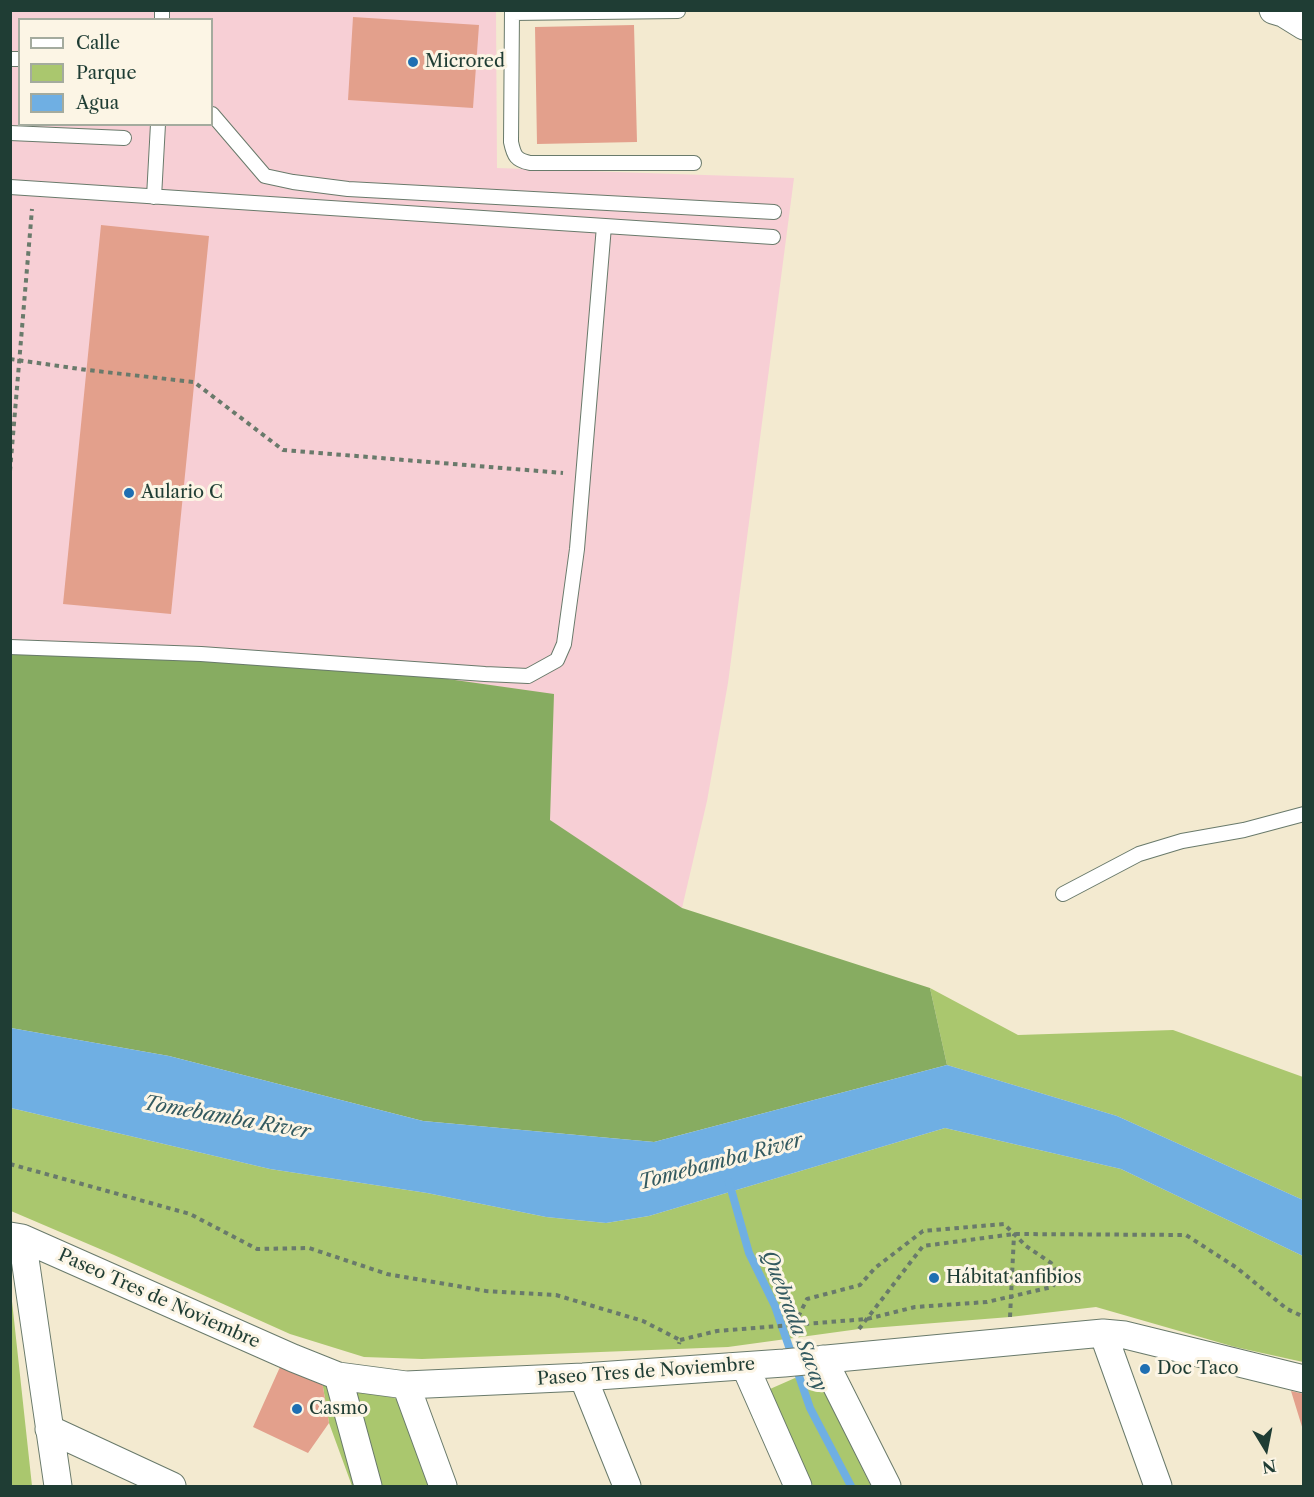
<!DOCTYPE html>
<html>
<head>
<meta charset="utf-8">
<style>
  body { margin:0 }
  #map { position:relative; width:1314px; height:1497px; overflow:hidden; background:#f3ead0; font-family:"Libre Caslon Text",serif }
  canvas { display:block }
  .frame { position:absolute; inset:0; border:12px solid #1f3d34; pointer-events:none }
  .legend { position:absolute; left:18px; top:18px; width:195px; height:108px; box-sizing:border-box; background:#fcf5e5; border:2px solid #a4ab9e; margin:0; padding:8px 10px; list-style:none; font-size:18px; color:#1f3d34 }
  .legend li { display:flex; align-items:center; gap:12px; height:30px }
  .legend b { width:30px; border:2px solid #a4ab9e }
  .north { position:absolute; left:1236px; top:1419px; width:60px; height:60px; -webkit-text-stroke:4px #fcf5e5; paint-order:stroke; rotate:170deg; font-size:16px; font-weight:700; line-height:24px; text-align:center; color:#1f3d34 }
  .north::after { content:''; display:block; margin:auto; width:21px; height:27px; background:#1f3d34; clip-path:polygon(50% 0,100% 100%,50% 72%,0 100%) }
</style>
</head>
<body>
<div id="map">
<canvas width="1314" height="1497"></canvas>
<div class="frame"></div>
<ul class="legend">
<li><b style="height:8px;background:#fff"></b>Calle</li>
<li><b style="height:16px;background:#aac76e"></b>Parque</li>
<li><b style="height:16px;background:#6fafe3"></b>Agua</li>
</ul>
<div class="north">N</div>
</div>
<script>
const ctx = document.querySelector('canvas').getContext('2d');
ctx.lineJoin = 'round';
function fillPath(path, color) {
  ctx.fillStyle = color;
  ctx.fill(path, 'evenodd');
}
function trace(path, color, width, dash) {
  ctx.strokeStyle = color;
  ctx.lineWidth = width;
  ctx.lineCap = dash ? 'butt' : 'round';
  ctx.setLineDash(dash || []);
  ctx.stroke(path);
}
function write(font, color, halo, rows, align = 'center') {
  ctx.font = font + ' "Libre Caslon Text",serif';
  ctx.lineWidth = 6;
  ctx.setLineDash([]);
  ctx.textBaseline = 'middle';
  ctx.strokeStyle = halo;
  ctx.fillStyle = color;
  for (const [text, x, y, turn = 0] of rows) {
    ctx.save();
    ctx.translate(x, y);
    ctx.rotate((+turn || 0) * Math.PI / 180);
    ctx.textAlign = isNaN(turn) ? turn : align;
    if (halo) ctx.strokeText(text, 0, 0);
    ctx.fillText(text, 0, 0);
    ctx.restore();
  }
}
const built = new Path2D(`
  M10 11H496L497 168 794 178 728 683 707 801 682 908 11 1028ZM20 20H212V124H20Z`);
const green = new Path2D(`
  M930 988 1018 1035 1173 1030 1303 1077V1200L1117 1116 947 1065Z
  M11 1108 270 1169 427 1193 546 1217 606 1223 649 1216 945 1128 1121 1169 1303 1256V1362L1235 1347 1096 1307 1010 1317 859 1329 728 1347 422 1359 364 1357 290 1334 114 1255 11 1211Z
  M10 1292H11L32 1486H11Z
  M795 1378 822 1386 871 1486H813L770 1389Z
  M322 1381 411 1402 441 1486H352L329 1423Z`);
const forest = new Path2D(`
  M11 652 377 669 554 694 550 820 682 908 930 988 947 1065 654 1142 423 1121 169 1056 11 1028Z`);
const water = new Path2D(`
  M11 1028 169 1056 423 1121 654 1142 947 1065 1117 1116 1303 1200V1256L1121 1169 945 1128 649 1216 606 1223 546 1217 427 1193 270 1169 11 1108Z`);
const stream = new Path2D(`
  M729 1182 749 1253 775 1306 810 1408 851 1486`);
const building = new Path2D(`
  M353 17 479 25 473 108 348 100Z
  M634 25 637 142 537 144 535 27Z
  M101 225 209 236 171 614 63 604Z
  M280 1367 322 1381 329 1423 308 1453 253 1427Z
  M1291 1391 1304 1394V1430H1303Z`);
const path = new Path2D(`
  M10 359 87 370 194 382 283 450 563 473
  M10 471 32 209
  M10 1164 190 1214 257 1249 309 1248 387 1274 486 1291 556 1295 643 1321 680 1340 679 1344
  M1010 1317 1014 1235
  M859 1329 923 1246 1014 1234 1186 1235 1237 1268 1287 1309 1304 1317
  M680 1340 717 1331 867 1319 915 1307 987 1302 1052 1287 1060 1277 1051 1263 1026 1246 1004 1224 923 1231 875 1268 860 1285 807 1299 794 1325`);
const lane = new Path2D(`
  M512 10 511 142C514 156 516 160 530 163H694
  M512 13 678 11
  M162 20V10
  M10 59H20
  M212 114 265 176 293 182 348 189 774 212
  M10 133 124 138
  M10 187 773 237
  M154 197 158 124
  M10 647 201 654 485 674 528 676 557 660 564 644 577 549 604 226
  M1063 894 1139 854 1182 841 1244 830 1304 814`);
const street = new Path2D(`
  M1273 10 1283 13 1304 26
  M10 1236 22 1238 293 1358 338 1376 406 1385 583 1377 784 1363 1103 1333 1125 1335 1304 1379
  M22 1238 58 1486
  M1103 1333 1158 1486
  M823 1359 887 1486
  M745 1366 798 1486
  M338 1376 368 1486
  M583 1377 627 1486
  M406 1385 443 1486
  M49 1429 172 1486`);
const markers = [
  [413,62,6,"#1f6fb2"],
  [129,493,6,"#1f6fb2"],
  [934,1278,6,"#1f6fb2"],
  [1145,1369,6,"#1f6fb2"],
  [297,1409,6,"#1f6fb2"]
];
const poiNames = [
  ["Microred",425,62],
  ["Aulario C",141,493],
  ["Hábitat anfibios",946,1278],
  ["Doc Taco",1157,1369],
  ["Casmo",309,1409]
];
const streetNames = [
  ["Paseo Tres de Noviembre",159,1299,24],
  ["Paseo Tres de Noviembre",646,1372,-4]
];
const waterNames = [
  ["Tomebamba River",227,1118,10],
  ["Tomebamba River",721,1162,-15],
  ["Quebrada Sacay",794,1321,69]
];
fillPath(built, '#f7cfd5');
fillPath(green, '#aac76e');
fillPath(forest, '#87ac61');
fillPath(water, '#6fafe3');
trace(stream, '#6fafe3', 8);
fillPath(building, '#e3a08c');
trace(lane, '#697a6b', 16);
trace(street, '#697a6b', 29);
trace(path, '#697a6b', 4, [4.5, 4.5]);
trace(lane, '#fff', 14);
trace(street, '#fff', 27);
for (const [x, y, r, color] of markers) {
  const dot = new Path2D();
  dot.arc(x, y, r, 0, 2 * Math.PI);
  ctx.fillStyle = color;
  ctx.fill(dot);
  trace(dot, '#fcf5e5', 2);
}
write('18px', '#1f3d34', '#fcf5e5', poiNames, 'left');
write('18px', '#1f3d34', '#fcf5e5', streetNames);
write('italic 20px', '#335a60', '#fcf5e5', waterNames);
</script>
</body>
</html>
